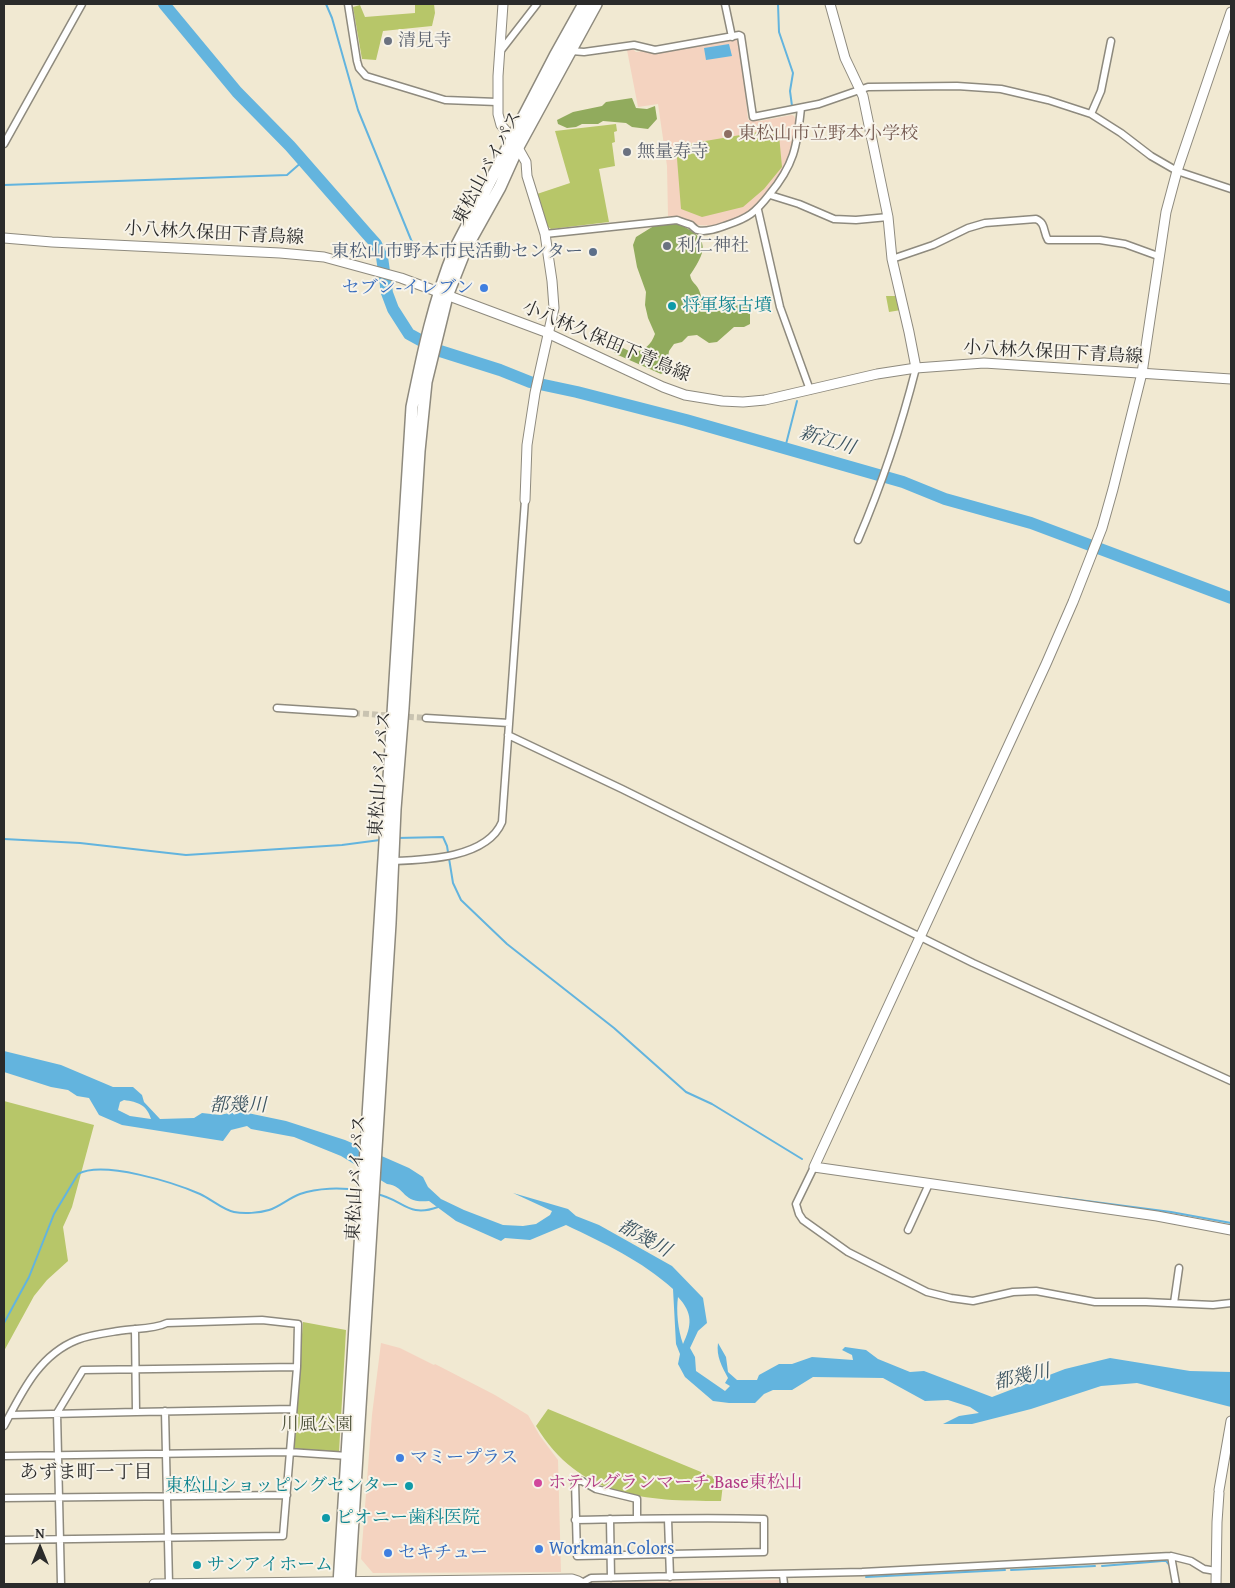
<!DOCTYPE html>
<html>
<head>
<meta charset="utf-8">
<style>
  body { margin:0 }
  #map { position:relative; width:1235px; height:1588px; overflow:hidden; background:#f1e9d2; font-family:"Gentium Book Plus",serif }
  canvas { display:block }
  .frame { position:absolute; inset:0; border:5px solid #2b2b2b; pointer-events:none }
  .north { position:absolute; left:15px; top:1523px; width:50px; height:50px; -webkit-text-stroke:4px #f7f3e8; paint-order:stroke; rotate:0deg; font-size:14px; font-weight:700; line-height:20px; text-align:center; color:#2b2b2b }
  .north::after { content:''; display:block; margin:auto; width:18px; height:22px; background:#2b2b2b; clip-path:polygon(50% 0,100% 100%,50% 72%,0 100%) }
</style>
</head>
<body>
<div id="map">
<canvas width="1235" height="1588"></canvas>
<div class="frame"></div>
<div class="north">N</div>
</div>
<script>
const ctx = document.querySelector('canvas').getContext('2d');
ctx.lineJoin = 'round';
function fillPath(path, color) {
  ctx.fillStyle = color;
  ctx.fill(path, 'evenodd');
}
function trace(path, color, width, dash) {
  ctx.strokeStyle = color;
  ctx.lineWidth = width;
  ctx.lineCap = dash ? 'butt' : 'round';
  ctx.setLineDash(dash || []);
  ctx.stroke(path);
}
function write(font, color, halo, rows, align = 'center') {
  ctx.font = font + ' "Gentium Book Plus","Noto Serif JP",serif';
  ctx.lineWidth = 4;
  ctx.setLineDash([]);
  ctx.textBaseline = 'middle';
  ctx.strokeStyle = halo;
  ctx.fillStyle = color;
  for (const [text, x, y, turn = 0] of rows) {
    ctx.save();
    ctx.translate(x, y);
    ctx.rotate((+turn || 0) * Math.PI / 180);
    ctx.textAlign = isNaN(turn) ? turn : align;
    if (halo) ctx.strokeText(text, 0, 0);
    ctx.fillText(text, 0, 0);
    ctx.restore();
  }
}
const built = new Path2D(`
  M737 39 741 42 748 120 760 121 792 115 794 116 796 120 793 146 779 178 755 206 743 216 729 222 714 226 698 225 677 216H668L667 166 658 104 638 107 627 50 633 49 636 52 645 51 654 52Z
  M381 1343 400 1348 434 1365 435 1364 495 1395 528 1415 540 1436 558 1460 561 1572 373 1573 361 1559 372 1415Z
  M779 1580V1584H586L599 1583Z`);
const green = new Path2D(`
  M415 4H434L435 13 432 26 383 31 376 60 362 59 353 7 360 5 365 17 415 13Z
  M616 124 617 131 614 132 615 142 612 143 615 166 599 169 609 222 551 229 548 227 537 194 570 183 555 131Z
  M758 132 779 135 782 167 764 189 743 207 702 217 681 209 676 146Z
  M886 296H897L901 310 889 312Z
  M4 1101 94 1125 72 1207 63 1227 68 1261 47 1280 34 1296 4 1351Z
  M303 1322 346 1330 339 1452 295 1450 293 1447Z
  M548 1409 718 1479 723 1484 721 1501C644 1501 580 1498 536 1426Z`);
const forest = new Path2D(`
  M632 98 636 108 647 109 655 106 657 119 648 129 632 127 626 123 603 121 598 124H582L576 127 567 128 558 124 557 120 573 112 602 106 606 102Z
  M676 222C706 238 711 245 690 275 692 284 696 283 699 290 702 297 701 303 708 310L728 311 739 304 747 306 750 314V324L744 327H734L717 342 709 343 697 335 688 336 682 342 674 344 669 351 666 371 661 374 618 355 614 352 611 347 613 345 619 346 633 353C645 350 651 345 655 334L648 318 645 305 646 292 637 267 633 245 636 237 657 224Z`);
const water = new Path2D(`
  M729 44 732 56 706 60 704 48Z
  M4 1051 61 1065 113 1087H133L142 1095 144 1102 160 1119 194 1118 202 1113 220 1115 238 1111 286 1121 345 1140 409 1168 423 1177 428 1187 441 1199 464 1210 503 1225 523 1226 536 1224 550 1215 552 1211 513 1193 568 1209 576 1216 599 1225 672 1266 703 1298 707 1323 698 1331 690 1348 695 1357 696 1371 725 1391 730 1386 725 1383 728 1378C722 1367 716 1356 718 1343L726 1357 728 1372 737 1380H757L759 1375 779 1364H792L812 1357 853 1360 852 1355 842 1350 845 1347 866 1350 878 1359 910 1372 924 1371 992 1397 1065 1369 1110 1358 1190 1371 1231 1372V1407L1137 1383 1101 1386 1031 1409 972 1424H943L959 1416 979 1413 970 1407 948 1400 925 1401 883 1378 813 1377 792 1390H773L764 1394 755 1403H729L713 1401 685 1377 678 1364 680 1354 676 1344 673 1289C642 1261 604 1243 566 1225L530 1240 505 1238 501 1241 456 1221 429 1201C401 1204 406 1186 387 1184L341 1156 294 1137 251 1129 247 1126 231 1130 223 1141 122 1125 99 1115 89 1098 77 1096 68 1090 51 1087 4 1072ZM124 1100C138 1102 147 1105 151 1119L130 1116 118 1110 120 1102ZM678 1297C693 1313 692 1325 683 1344 678 1330 676 1311 678 1297Z`);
const stream = new Path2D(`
  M326 4 332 18 358 110 414 247
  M778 4 779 32 793 73 790 91 792 106
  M4 185 287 175 303 161
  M785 448 797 401
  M397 838 443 837 447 846 453 883 461 900 507 944 614 1028 686 1092 712 1104 802 1159
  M4 839 80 843 186 855 342 845 380 840
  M377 1194C404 1200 408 1218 438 1207
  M1056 1197 1171 1212 1231 1223
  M4 1323 29 1277 54 1214 78 1174C103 1160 175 1183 200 1194 211 1199 223 1210 234 1212 244 1214 259 1213 269 1210 279 1207 289 1198 300 1194 317 1188 342 1187 360 1191
  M1102 1566 1162 1561H1166L1170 1566
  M1011 1570 1095 1566
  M866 1577 1005 1570`);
const river = new Path2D(`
  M164 4 237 92 290 146 367 234 376 244 382 257 387 293 393 309 409 334 440 351 500 370 530 382 577 392 686 420 903 482 945 499 1031 523 1231 598`);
const minorTunnel = new Path2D(`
  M354 713 426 718`);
const minor = new Path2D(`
  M348 4 357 61 359 68 366 76 445 100 497 102
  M725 4 732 37
  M571 51 584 52 634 45 655 50 739 35 741 36 753 117 819 104 868 87 957 86 1001 89 1048 100 1091 114 1121 133 1151 156 1177 171 1231 189
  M499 53 537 4
  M1091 114 1101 91 1111 41
  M4 144 82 4
  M770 195 799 204 834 219 856 220 888 217
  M758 210 780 307 810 390
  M545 234 677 220C681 222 686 223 691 225 693 227 695 229 697 230 706 233 718 228 727 225 748 218 755 213 769 195 794 165 797 147 801 108
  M892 259 933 245 968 228 985 223 1036 219C1046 223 1043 232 1048 240H1100L1125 244 1158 256
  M858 540C882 484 901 427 916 368
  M277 708 354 713
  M426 718 509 723
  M508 735 622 789 973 963 1231 1081
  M393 861C426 860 487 858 502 822L525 500
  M814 1167 796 1204 799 1214 803 1220 848 1252 927 1292 951 1298 973 1301 1013 1292 1036 1291 1095 1302H1146L1213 1305 1231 1303
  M908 1230 929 1184
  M1174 1303 1179 1268
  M165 1411 169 1584
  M136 1412 293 1409
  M10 1415 136 1412 135 1329
  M4 1426C22 1392 39 1355 77 1340 89 1335 105 1333 118 1331 135 1328 152 1330 167 1323L262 1320 298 1324 297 1367 283 1536 4 1540
  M4 1456 289 1452 348 1456
  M4 1498 287 1495
  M610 1519 611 1578
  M668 1519 670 1577
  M575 1520C638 1519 701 1517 764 1519V1552L577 1556 575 1481H582L596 1489 637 1499V1519
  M1171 1556 1176 1584
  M783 1575 784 1584
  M582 1583 591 1578 862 1572 1171 1556 1191 1561 1204 1569 1216 1571
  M61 1584 57 1413 83 1370 297 1367`);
const tertiary = new Path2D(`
  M503 4 498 76V114L501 125 513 139 526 162 527 176 545 234 552 281 554 308 535 393 527 445 525 500
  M830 4 845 58 863 96 888 217 892 259 909 332 916 368
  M1231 12 1177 171 1166 212 1142 373 1113 489 1102 528 1073 602 1046 664 814 1167 1157 1216 1231 1230
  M1219 1490 1231 1421
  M154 1584 572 1579 578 1581 583 1584
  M1216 1584 1217 1522 1219 1493`);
const secondary = new Path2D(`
  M4 238 52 242 280 253 324 257 401 278 543 331 663 387 685 395 722 401 743 402 765 400 877 374 916 368 984 363 1231 379`);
const trunk = new Path2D(`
  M339 1584 412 407C423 353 434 300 455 249L555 56 584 4
  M349 1584 390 923 395 809 403 708 419 451 426 382 447 296 466 248 500 187 518 147 596 4`);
const markers = [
  [388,41,5,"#6b7280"],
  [728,134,5,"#8d6e63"],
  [627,152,5,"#6b7280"],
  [667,246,5,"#6b7280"],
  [593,252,5,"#5c6f8a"],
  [484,288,5,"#3f7fe0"],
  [672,306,5,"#0f9aa8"],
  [400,1458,5,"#3f7fe0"],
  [538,1483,5,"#d1479c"],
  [409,1486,5,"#0f9aa8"],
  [326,1518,5,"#0f9aa8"],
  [539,1549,5,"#3f7fe0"],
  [388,1553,5,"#3f7fe0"],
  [197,1565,5,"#0f9aa8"]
];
const worshipNames = [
  ["清見寺",398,41],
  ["無量寿寺",637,152],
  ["利仁神社",677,246]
];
const educationNames = [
  ["東松山市立野本小学校",738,134]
];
const streetNames = [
  ["東松山バイパス",488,168,-62],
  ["小八林久保田下青鳥線",214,234,3],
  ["小八林久保田下青鳥線",606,342,23],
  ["小八林久保田下青鳥線",1053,353,3],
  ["東松山バイパス",381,774,-86],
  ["東松山バイパス",357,1178,-87]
];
const serviceNames = [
  ["東松山市野本市民活動センター",583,252]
];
const shopNames = [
  ["セブン-イレブン",474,288,"right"],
  ["マミープラス",410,1458],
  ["Workman Colors",549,1549],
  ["セキチュー",398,1553]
];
const cultureNames = [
  ["将軍塚古墳",682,306],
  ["東松山ショッピングセンター",399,1486,"right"],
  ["ピオニー歯科医院",336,1518],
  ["サンアイホーム",207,1565]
];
const parkNames = [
  ["川風公園",317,1425]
];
const hotelNames = [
  ["ホテルグランマーチ.Base東松山",548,1483]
];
const waterNames = [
  ["新江川",827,441,17],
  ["都幾川",238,1106],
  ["都幾川",644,1239,29],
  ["都幾川",1022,1378,-13]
];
const neighbourhoodNames = [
  ["あずま町一丁目",86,1473]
];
fillPath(built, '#f4d3c0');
fillPath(green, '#b7c669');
fillPath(forest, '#91ab5d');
fillPath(water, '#63b4de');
trace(stream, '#63b4de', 2);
trace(river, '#63b4de', 12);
trace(minorTunnel, '#c9c3b1', 6, [6, 3]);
trace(minor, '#8e8a7e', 9);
trace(tertiary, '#8e8a7e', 11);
trace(secondary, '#8e8a7e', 11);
trace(trunk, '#8e8a7e', 14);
trace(minor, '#fff', 6);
trace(tertiary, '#fff', 9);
trace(secondary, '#fff', 9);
trace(trunk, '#fff', 11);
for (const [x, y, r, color] of markers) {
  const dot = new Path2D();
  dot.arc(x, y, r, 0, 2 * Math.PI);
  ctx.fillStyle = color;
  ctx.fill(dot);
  trace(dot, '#f7f3e8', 2);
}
write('18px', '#5b616d', '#f7f3e8', worshipNames, 'left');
write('18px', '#785e54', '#f7f3e8', educationNames, 'left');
write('18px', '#2b2b2b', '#f7f3e8', streetNames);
write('18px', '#4e5e75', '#f7f3e8', serviceNames, 'right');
write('18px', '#366cbe', '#f7f3e8', shopNames, 'left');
write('18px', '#0d838f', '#f7f3e8', cultureNames, 'left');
write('18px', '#4e523a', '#f7f3e8', parkNames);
write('18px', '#b23c85', '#f7f3e8', hotelNames, 'left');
write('italic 19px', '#3c5461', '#f7f3e8', waterNames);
write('19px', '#2b2b2b', '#f7f3e8', neighbourhoodNames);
</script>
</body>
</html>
